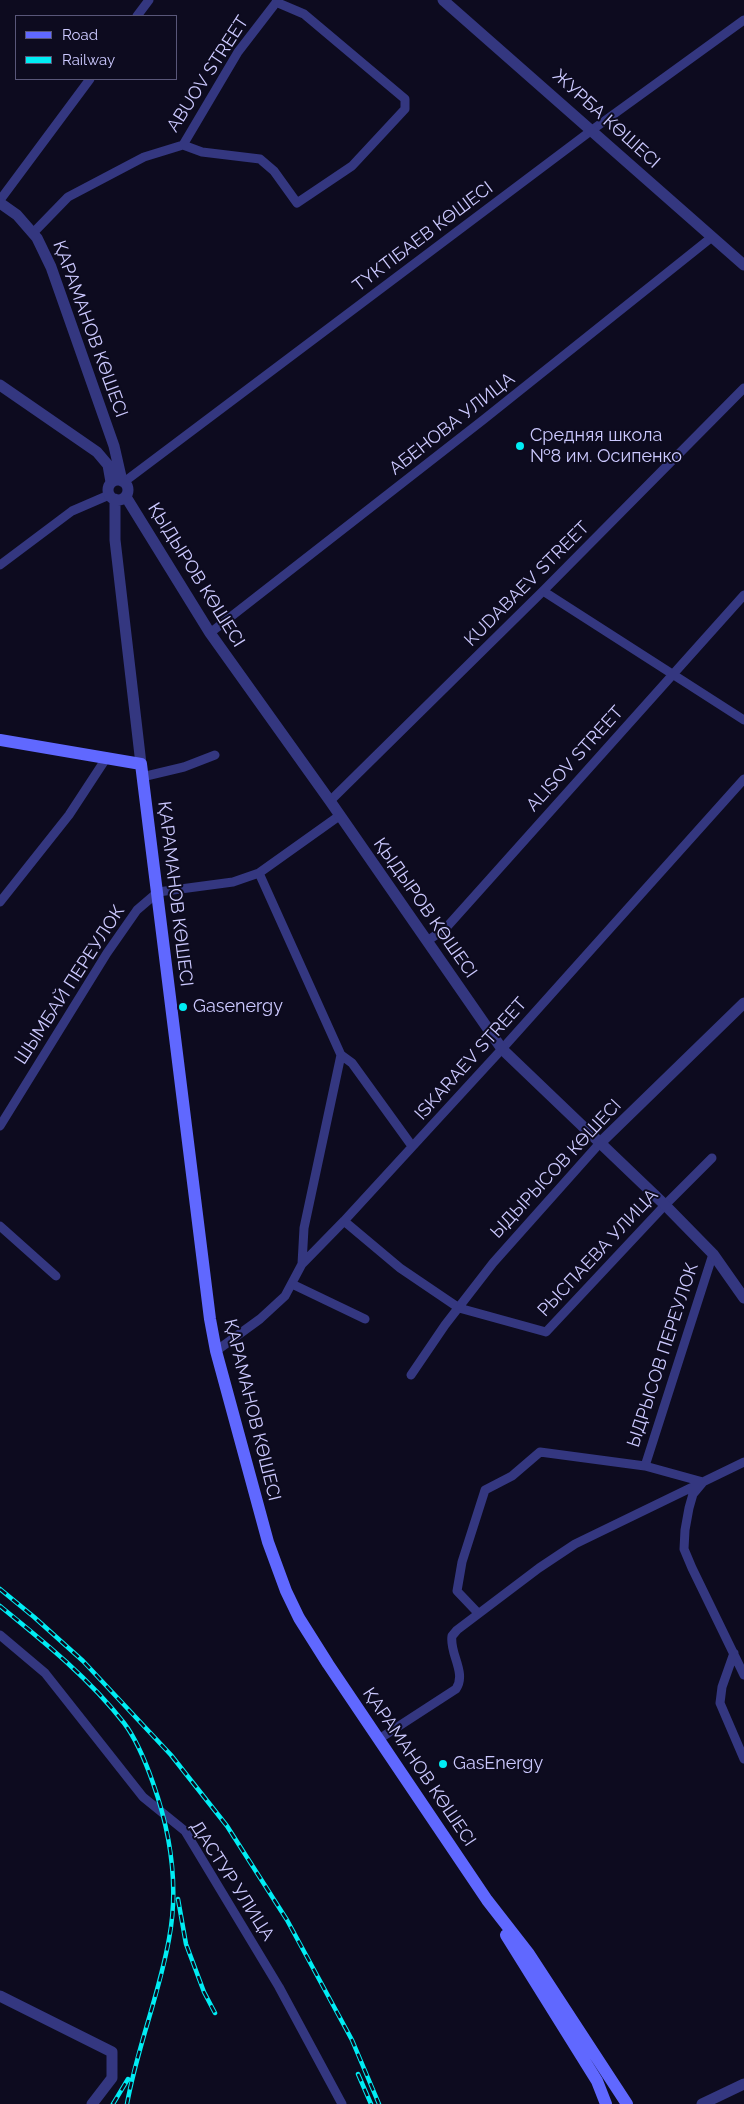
<!DOCTYPE html>
<html>
<head>
<meta charset="utf-8">
<style>
  body { margin:0 }
  #map { position:relative; width:744px; height:2104px; overflow:hidden; background:#0d0b1f; font-family:Raleway,sans-serif }
  canvas { display:block }
  .legend { position:absolute; left:15px; top:15px; width:162px; height:65px; box-sizing:border-box; background:#0d0b1f; border:1px solid #595779; margin:0; padding:6px 9px; list-style:none; font-size:15px; color:#ccc9ff }
  .legend li { display:flex; align-items:center; gap:10px; height:25px }
  .legend b { width:25px; border:1px solid #595779 }
</style>
</head>
<body>
<div id="map">
<canvas width="744" height="2104"></canvas>
<ul class="legend">
<li><b style="height:6px;background:#6068ff"></b>Road</li>
<li><b style="height:6px;background:#00edf4"></b>Railway</li>
</ul>
</div>
<script>
const ctx = document.querySelector('canvas').getContext('2d');
ctx.lineJoin = 'round';
function trace(path, color, width, dash) {
  ctx.strokeStyle = color;
  ctx.lineWidth = width;
  ctx.lineCap = dash ? 'butt' : 'round';
  ctx.setLineDash(dash || []);
  ctx.stroke(path);
}
function write(font, color, halo, rows, align = 'center') {
  ctx.font = font + ' Raleway,sans-serif';
  ctx.lineWidth = 4;
  ctx.setLineDash([]);
  ctx.textBaseline = 'middle';
  ctx.strokeStyle = halo;
  ctx.fillStyle = color;
  for (const [text, x, y, turn = 0] of rows) {
    ctx.save();
    ctx.translate(x, y);
    ctx.rotate((+turn || 0) * Math.PI / 180);
    ctx.textAlign = isNaN(turn) ? turn : align;
    if (halo) ctx.strokeText(text, 0, 0);
    ctx.fillText(text, 0, 0);
    ctx.restore();
  }
}
const minor = new Path2D(`
  M137 16 149 0
  M183 145 202 152 260 159 274 171 297 203 352 166 405 109V99L304 14 276 2
  M0 200 90 79
  M33 233 68 197 144 157 183 145 238 52 278 0
  M124 482 592 130 744 20
  M0 565 72 511 109 495
  M543 591 744 720
  M210 633 483 420 712 237
  M142 777 184 767 215 755
  M330 801 543 591 744 388
  M259 873 341 1055 352 1063 412 1146
  M0 902 69 815 107 757
  M427 941 445 929 744 595
  M0 1126 107 953 137 910 158 892 233 882 259 873 339 816
  M344 1221 400 1268 459 1308 546 1332 665 1205 712 1158
  M0 1226 56 1276
  M302 1264 304 1228 341 1055
  M292 1284 365 1319
  M216 1351 260 1319 285 1296 302 1264 344 1221 502 1049 744 779
  M411 1375 445 1325 493 1263 599 1144
  M645 1466 713 1254
  M478 1613 457 1591 462 1562 485 1490 512 1476 540 1452 645 1466 703 1482 693 1494 689 1508 685 1530 684 1549 692 1568 744 1675
  M0 1635 45 1673 143 1797 185 1831 279 1987 342 2104
  M734 1653 722 1687 720 1703 744 1759
  M379 1739 456 1689C467 1673 449 1653 452 1636L457 1630 539 1568 575 1544 744 1462`);
const tertiary = new Path2D(`
  M443 0 744 265
  M0 203 17 215 37 238 51 267 114 446 122 481
  M0 385 97 452 108 465 111 482
  M108 490a10 10 0 1 1 20 0a10 10 0 1 1-20 0Z
  M126 497 210 633 330 801 502 1049 665 1205 713 1254 744 1298
  M115 499V540L141 764
  M599 1144 744 1003
  M0 1996 112 2052V2078L92 2104
  M702 2104 744 2084`);
const secondary = new Path2D(`
  M0 740 141 764 210 1319 216 1351 268 1542 286 1591 299 1618 328 1664 487 1900 529 1954 627 2104
  M506 1935 597 2081 606 2104`);
const rail = new Path2D(`
  M0 1589 34 1617 83 1661 171 1755 227 1826 287 1920 352 2040 379 2104
  M0 1606C43 1641 89 1678 124 1723 137 1740 146 1763 153 1783 171 1834 179 1886 169 1939 159 1995 137 2048 127 2104
  M178 1899 186 1944 204 1992 215 2013
  M358 2074 371 2104
  M113 2104 128 2079`);
const markers = [
  [520,446,5,"#00edf4"],
  [183,1007,5,"#00edf4"],
  [443,1764,5,"#00edf4"]
];
const streetNames = [
  ["ABUOV STREET",208,74,-57],
  ["ЖУРБА КӨШЕСІ",606,119,42],
  ["ТҮКТІБАЕВ КӨШЕСІ",423,237,-37],
  ["ҚАРАМАНОВ КӨШЕСІ",90,329,70],
  ["АБЕНОВА УЛИЦА",452,424,-38],
  ["ҚЫДЫРОВ КӨШЕСІ",196,575,58],
  ["KUDABAEV STREET",527,584,-45],
  ["ALISOV STREET",575,759,-48],
  ["ҚАРАМАНОВ КӨШЕСІ",175,894,83],
  ["ҚЫДЫРОВ КӨШЕСІ",425,908,55],
  ["ШЫМБАЙ ПЕРЕУЛОК",70,985,-57],
  ["ISKARAEV STREET",471,1059,-48],
  ["ЫДЫРЫСОВ КӨШЕСІ",556,1169,-47],
  ["РЫСПАЕВА УЛИЦА",598,1253,-47],
  ["ЫДРЫСОВ ПЕРЕУЛОК",663,1355,-72],
  ["ҚАРАМАНОВ КӨШЕСІ",252,1410,76],
  ["ҚАРАМАНОВ КӨШЕСІ",419,1767,56],
  ["ДАСТУР УЛИЦА",232,1881,57]
];
const poiNames = [
  ["Средняя школа",530,436],
  ["№8 им. Осипенко",530,457],
  ["Gasenergy",193,1007],
  ["GasEnergy",453,1764]
];
trace(minor, '#343780', 9);
trace(tertiary, '#343780', 11);
trace(secondary, '#6068ff', 12);
trace(rail, '#00edf4', 4.5);
trace(rail, '#0d0b1f', 2.5, [8]);
for (const [x, y, r, color] of markers) {
  const dot = new Path2D();
  dot.arc(x, y, r, 0, 2 * Math.PI);
  ctx.fillStyle = color;
  ctx.fill(dot);
  trace(dot, '#0d0b1f', 2);
}
write('18px', '#ccc9ff', '#0d0b1f', streetNames);
write('18px', '#ccc9ff', '#0d0b1f', poiNames, 'left');
</script>
</body>
</html>
